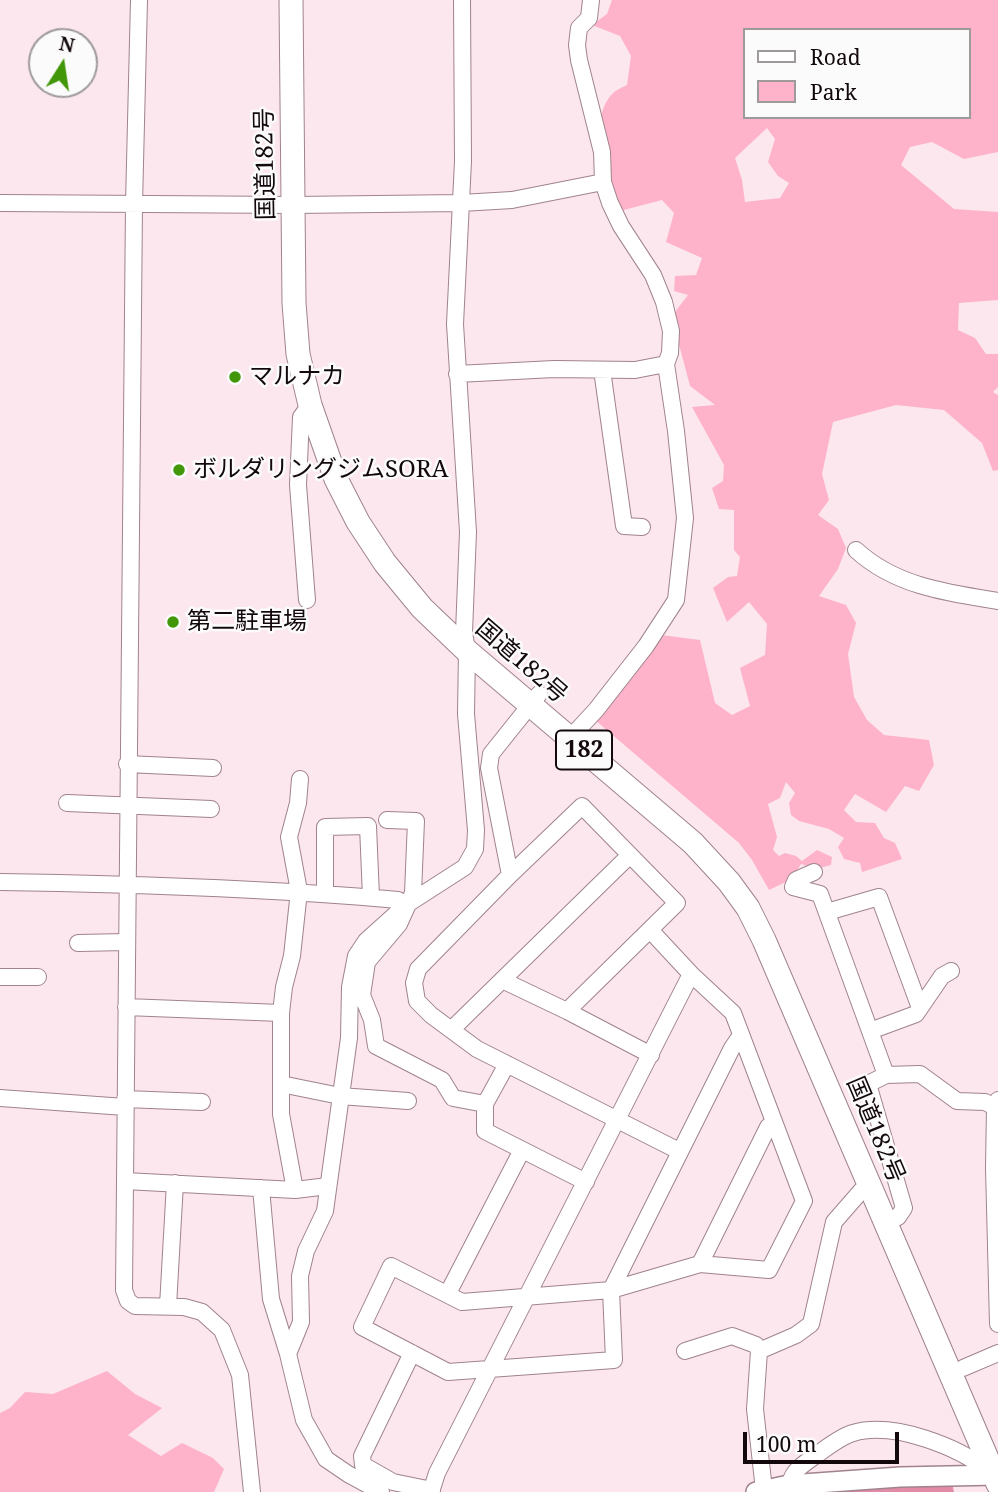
<!DOCTYPE html>
<html>
<head>
<meta charset="utf-8">
<style>
  body { margin:0 }
  #map { position:relative; width:998px; height:1492px; overflow:hidden; background:#fbe7ed; font-family:"Noto Serif",serif }
  canvas { display:block }
  .legend { position:absolute; left:743px; top:28px; width:228px; height:91px; box-sizing:border-box; background:#fbfbfb; border:2px solid #9e9a9b; margin:0; padding:9px 12px; list-style:none; font-size:21px; color:#13090c }
  .legend li { display:flex; align-items:center; gap:14px; height:35px }
  .legend b { width:35px; border:2px solid #9e9a9b }
  .north { position:absolute; left:28px; top:28px; width:70px; height:70px; box-sizing:border-box; background:#fbfbfb; border:2px solid #9e9a9b; border-radius:50%; rotate:12deg; font-size:19px; font-weight:700; line-height:28px; text-align:center; color:#13090c }
  .north::after { content:''; display:block; margin:auto; width:24px; height:32px; background:#429708; clip-path:polygon(50% 0,100% 100%,50% 72%,0 100%) }
  .scale { position:absolute; left:743px; top:1432px; width:156px; height:32px; box-sizing:border-box; border:4px solid #13090c; border-top:0; padding-left:9px; font-size:21px; line-height:24px; white-space:nowrap; color:#13090c; -webkit-text-stroke:5px #fbfbfb; paint-order:stroke }
</style>
</head>
<body>
<div id="map">
<canvas width="998" height="1492"></canvas>
<ul class="legend">
<li><b style="height:9px;background:#fff"></b>Road</li>
<li><b style="height:19px;background:#feb3ca"></b>Park</li>
</ul>
<div class="north">N</div>
<div class="scale">100 m</div>
</div>
<script>
const ctx = document.querySelector('canvas').getContext('2d');
ctx.lineJoin = 'round';
function fillPath(path, color) {
  ctx.fillStyle = color;
  ctx.fill(path, 'evenodd');
}
function trace(path, color, width, dash) {
  ctx.strokeStyle = color;
  ctx.lineWidth = width;
  ctx.lineCap = dash ? 'butt' : 'round';
  ctx.setLineDash(dash || []);
  ctx.stroke(path);
}
function write(font, color, halo, rows, align = 'center') {
  ctx.font = font + ' "Noto Serif","Noto Sans JP",serif';
  ctx.lineWidth = 5;
  ctx.setLineDash([]);
  ctx.textBaseline = 'middle';
  ctx.strokeStyle = halo;
  ctx.fillStyle = color;
  for (const [text, x, y, turn = 0] of rows) {
    ctx.save();
    ctx.translate(x, y);
    ctx.rotate((+turn || 0) * Math.PI / 180);
    ctx.textAlign = isNaN(turn) ? turn : align;
    if (halo) ctx.strokeText(text, 0, 0);
    ctx.fillText(text, 0, 0);
    ctx.restore();
  }
}
const green = new Path2D(`
  M612 0H998V152L964 159 932 142 910 147 901 165 954 209 998 212V300L959 303 958 330 975 338 986 354H998V387L993 392 998 395V470L993 471 982 443 944 410 896 405 833 422 822 474 829 500 818 515 838 529 846 548 838 569 819 596 846 605 856 623 848 654 854 697 867 720 884 735 929 740 934 765 919 791 905 786 886 812 855 794 844 810 856 822 875 823 884 838 895 843 902 859 862 872 860 863 844 859 838 847 844 838 829 829 799 821 791 815 789 803 795 793 786 782 780 798 768 804 777 837 773 850 779 856 785 853 796 856 802 861 817 850 832 857 831 865 816 869 801 864 792 879 769 890 752 860 739 843 595 720 653 634 700 640 715 703 732 715 750 706 740 668 765 655 767 624 749 602 727 622 713 588 728 577 737 576 740 557 734 550V510L719 509 712 488 723 481 724 465 692 407 715 405 690 386 676 333 675 312 688 295 674 291 675 276 696 275 702 258 666 242 674 213 662 200 620 211C607 180 585 122 613 93 616 90 623 87 627 85L631 56 620 36 592 25 607 14ZM744 30H968V117H744ZM767 128 775 139 768 162 778 176 789 183 780 198 745 202 742 180 735 158Z
  M107 1371 135 1394 162 1408 128 1435 161 1456 182 1443 213 1458 224 1469 214 1492H0V1413L10 1408 25 1392 53 1394Z`);
const water = new Path2D(`
  M952 1483 954 1492H799Z`);
const minor = new Path2D(`
  M139 0 134 204 124 1290 128 1301 135 1306 184 1307 202 1312 222 1330 240 1375 252 1492
  M0 203 294 205 461 203 512 200 603 182
  M602 370 624 526 642 527
  M457 374 554 369 635 370 666 364
  M856 550C895 586 947 593 998 601
  M307 600 298 485 301 417 310 405
  M539 694 491 754 489 768 510 875 418 969 414 983 417 1001 431 1015 477 1049 679 1151
  M570 738 596 710 646 646 676 600 685 518 676 431 666 364 670 353 671 331 664 302 653 275 621 226 610 203 603 182 602 152 579 60 577 45 579 28 589 18 591 0
  M127 764 213 768
  M67 803 211 809
  M387 820 416 821 413 893 399 924 367 962 362 995 372 1020 376 1046 442 1080 453 1098 485 1104
  M814 872 796 880 793 887 820 894 886 1075 868 1084 904 1208 898 1217 885 1222
  M510 875 582 806 677 903 567 1011
  M0 882C133 884 266 888 398 900L406 905
  M325 893V827L368 826 371 897
  M827 912 879 897 920 1008
  M650 930 691 974 733 1013 804 1201 769 1270 700 1264 611 1290 462 1302 391 1266 362 1327 448 1372 614 1360 611 1290 732 1048 741 1035
  M78 943 126 942
  M0 977H38
  M502 980 567 1011 651 1055
  M126 1007 281 1013
  M451 1030 630 855
  M870 1031 916 1014 942 976 951 971
  M507 1064 485 1104V1131L586 1182
  M886 1075 920 1074 957 1101 985 1102 995 1107
  M281 1084 340 1096 408 1101
  M0 1098 125 1107
  M125 1099 202 1102
  M998 1100 995 1107 994 1168 998 1324
  M125 1181 295 1190 328 1186
  M261 1188 271 1299 288 1354
  M295 1190 281 1114V1013L284 987 292 956 299 891 289 837 298 803 300 779
  M700 1264 768 1127 774 1122
  M448 1293 522 1150
  M168 1306 175 1183
  M685 1351 732 1336 756 1345 759 1351 755 1409 764 1490
  M759 1351 796 1335 811 1324 834 1222 861 1191 870 1187
  M412 1353 362 1456 363 1465 393 1482 432 1490
  M963 1368 998 1353
  M381 1492 348 1474 326 1459 304 1420 288 1354 301 1322 300 1276 306 1251 325 1211 349 1038 350 987 356 956 366 941 406 905 465 867 475 849 476 830 466 714 467 651 464 632 468 532 455 324 463 161 462 0
  M431 1492 437 1473 691 974
  M790 1492C788 1475 799 1467 812 1458 824 1450 839 1437 853 1433 894 1421 959 1447 990 1472`);
const major = new Path2D(`
  M756 1492 789 1485 900 1477 998 1475`);
const highway = new Path2D(`
  M291 0 294 303 298 354 310 405 336 479 358 522 385 563 422 608 467 651 693 843 729 882 748 908 764 940 998 1484`);
const markers = [
  [235,377,7,"#429708"],
  [179,470,7,"#429708"],
  [173,622,7,"#429708"]
];
const shields = [
  [584,750,56]
];
const shieldNames = [
  ["182",584,750]
];
const streetNames = [
  ["国道182号",266,164,-91],
  ["国道182号",521,662,41],
  ["国道182号",875,1130,67]
];
const poiNames = [
  ["マルナカ",249,377],
  ["ボルダリングジムSORA",193,470],
  ["第二駐車場",187,622]
];
fillPath(green, '#feb3ca');
fillPath(water, '#e28ba7');
trace(minor, '#a0838b', 18);
trace(major, '#a0838b', 22);
trace(highway, '#a0838b', 25);
trace(minor, '#fff', 16);
trace(major, '#fff', 19);
trace(highway, '#fff', 23);
for (const [x, y, r, color] of markers) {
  const dot = new Path2D();
  dot.arc(x, y, r, 0, 2 * Math.PI);
  ctx.fillStyle = color;
  ctx.fill(dot);
  trace(dot, '#fbfbfb', 2.5);
}
for (const [x, y, w] of shields) {
  const box = new Path2D();
  box.roundRect(x - w / 2, y - 19.5, w, 39, 5);
  ctx.fillStyle = '#fbfbfb';
  ctx.fill(box);
  trace(box, '#13090c', 2);
}
write('bold 23px', '#13090c', null, shieldNames);
write('24px', '#13090c', '#fbfbfb', streetNames);
write('24px', '#13090c', '#fbfbfb', poiNames, 'left');
</script>
</body>
</html>
